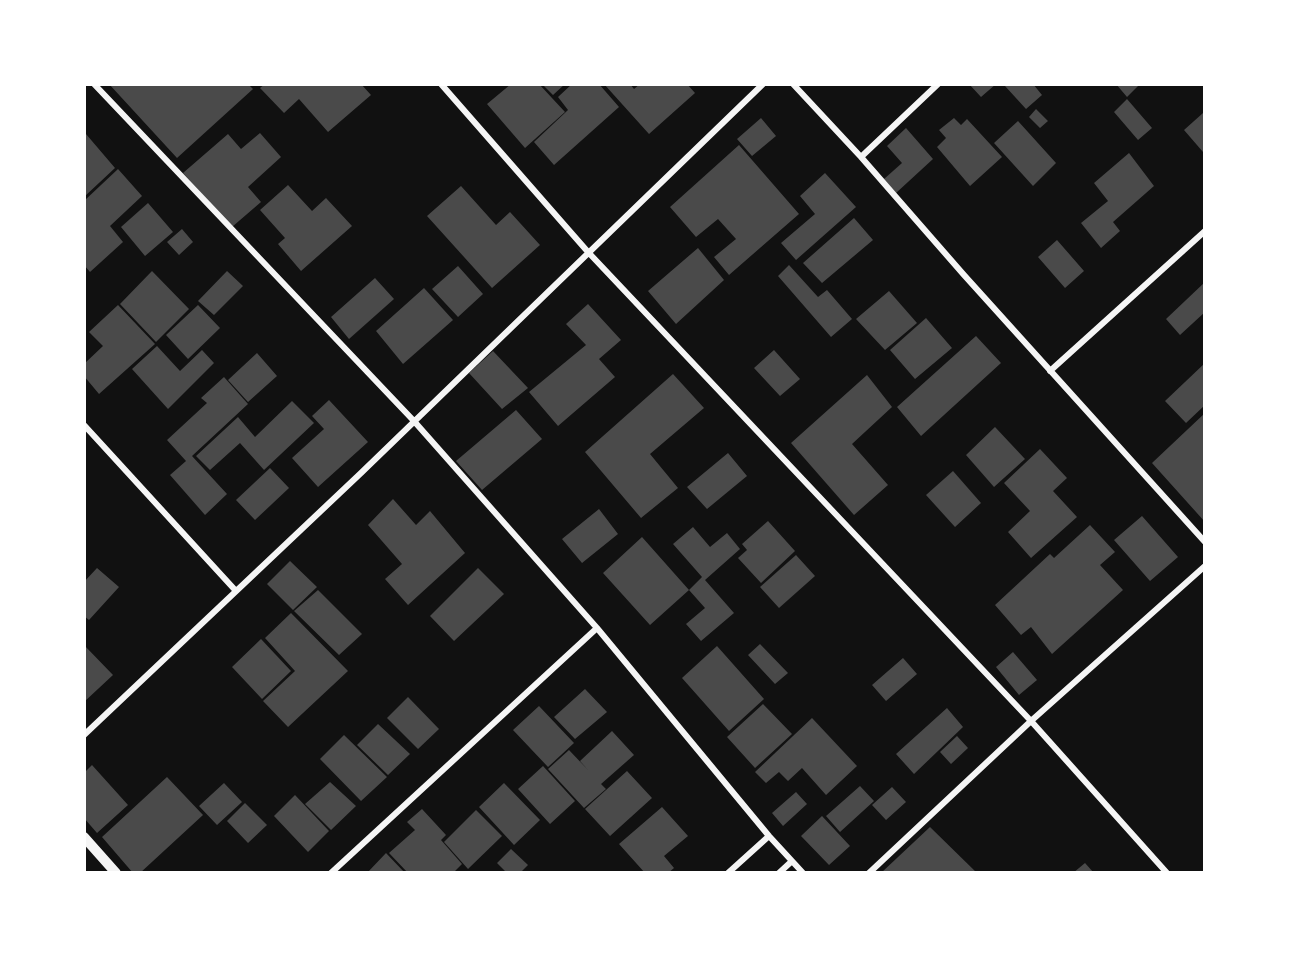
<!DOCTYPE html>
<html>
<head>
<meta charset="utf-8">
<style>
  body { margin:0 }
  #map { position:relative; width:1289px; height:957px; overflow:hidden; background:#111; font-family:"Open Sans",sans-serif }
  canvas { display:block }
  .frame { position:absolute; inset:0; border:86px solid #fff; pointer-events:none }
</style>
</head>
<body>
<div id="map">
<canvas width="1289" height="957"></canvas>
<div class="frame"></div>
</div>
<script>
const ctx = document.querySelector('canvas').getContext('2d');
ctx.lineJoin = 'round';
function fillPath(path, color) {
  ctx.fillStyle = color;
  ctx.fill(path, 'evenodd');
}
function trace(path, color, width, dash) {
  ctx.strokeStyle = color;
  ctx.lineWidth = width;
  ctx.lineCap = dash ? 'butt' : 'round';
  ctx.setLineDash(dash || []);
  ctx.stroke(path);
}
const building = new Path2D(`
  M109 84H248L253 89 177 158Z
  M265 84H361L371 95 328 132 299 99 284 113 260 88Z
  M511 84H539L565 112 525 148 487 104Z
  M542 84H565L553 95Z
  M572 84H599L619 107 554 165 534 142 568 110 558 97Z
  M604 84H630L634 89 640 84H687L695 93 649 134Z
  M969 84H996L981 97Z
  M1007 84H1033L1042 95 1026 109 1005 86Z
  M1116 84H1140L1127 97Z
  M1127 99 1152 128 1138 140 1114 112Z
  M1036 109 1048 121 1040 128 1029 117Z
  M1203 113 1205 115V151L1203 152 1184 130Z
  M761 118 776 136 752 156 737 139Z
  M954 118 961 125 967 119 1002 157 970 186 937 147 946 138 939 130Z
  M1018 121 1056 163 1033 186 994 143Z
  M906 128 933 159 896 193 884 179 902 163 887 146Z
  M260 133 281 157 248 187 261 202 232 227 183 173 228 134 241 149Z
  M86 134 115 168 84 197V136Z
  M739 145 799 214 729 275 714 257 736 239 718 219 696 237 670 207Z
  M1129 153 1154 186 1113 222 1120 231 1101 248 1081 223 1108 201 1094 183Z
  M118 169 142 196 110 226 123 242 90 272 84 265V201Z
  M825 173 856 207 796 260 781 243 815 214 800 196Z
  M288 185 312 211 326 198 352 226 301 271 278 244 285 238 260 210Z
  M461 186 496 225 510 212 540 245 492 288 427 216Z
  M148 203 173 232 145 256 121 227Z
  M854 218 873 240 822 283 803 263Z
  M182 229 193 242 179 255 167 242Z
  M1057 240 1084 271 1065 288 1038 257Z
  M698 248 724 280 676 324 648 291Z
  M789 265 818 297 827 290 852 319 831 337 778 276Z
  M458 266 483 294 458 317 432 289Z
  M152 271 189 309 156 342 120 304Z
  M227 271 243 286 214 315 198 301Z
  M375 278 394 299 349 339 331 317Z
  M1205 282V312L1180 335 1166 319Z
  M424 288 453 320 403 364 376 331Z
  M889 291 917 323 885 350 856 319Z
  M588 304 621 340 599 359 615 377 558 426 529 392 586 345 566 324Z
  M118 305 155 344 99 394 84 376V364L103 346 89 332Z
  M198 305 220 328 188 359 166 335Z
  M926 318 952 348 915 379 890 350Z
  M976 336 1001 363 921 436 897 407Z
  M157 346 180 371 202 350 214 363 168 409 132 369Z
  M774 350 800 379 780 396 754 368Z
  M493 351 528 388 502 409 469 373Z
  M257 353 277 376 248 402 228 380Z
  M1205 363V405L1186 423 1165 401Z
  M673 374 704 408 650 454 678 488 641 518 585 452Z
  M867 375 892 407 852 444 888 485 854 515 791 443Z
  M224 377 248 404 192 456 227 494 205 515 170 475 186 461 167 440 207 403 201 398Z
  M329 400 368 442 318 487 292 458 324 429 312 416Z
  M292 401 314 423 264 470 240 443 210 470 196 456 238 417 255 437Z
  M516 410 542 439 482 490 456 461Z
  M1205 413V522L1152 463Z
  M995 427 1025 459 994 487 966 455Z
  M1040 449 1067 478 1053 491 1077 517 1031 558 1008 532 1030 511 1004 483Z
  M728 453 747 476 707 509 687 487Z
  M270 468 289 488 255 520 236 500Z
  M953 471 981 503 955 527 926 495Z
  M393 499 416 525 430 511 465 553 408 605 385 579 402 564 368 525Z
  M599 509 618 534 582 563 562 539Z
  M1142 516 1178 557 1150 581 1114 540Z
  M768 521 795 551 761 583 738 558 747 550 742 544Z
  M1090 525 1115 552 1100 565 1123 590 1052 654 1031 627 1021 635 995 605 1050 554 1054 558Z
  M693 527 710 547 727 533 740 549 705 580 734 613 701 641 686 624 705 608 689 590 650 625 603 573 642 537 689 590 702 577 673 544Z
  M796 555 815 576 779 608 760 587Z
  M290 561 317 587 293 610 267 584Z
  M97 568 119 587 89 620 84 616V582Z
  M478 568 504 594 454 641 430 616Z
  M318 590 362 634 339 655 294 611Z
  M291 613 348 671 288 727 263 701 295 671 265 638Z
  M261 639 291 671 262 699 232 667Z
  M760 644 788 673 775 684 748 655Z
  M84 645 113 675 84 702Z
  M717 646 764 699 729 731 682 678Z
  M1013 652 1037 680 1019 695 996 667Z
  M903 658 917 674 886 701 872 685Z
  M585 689 607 712 575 739 554 717Z
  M408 697 439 729 418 749 387 718Z
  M763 704 792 734 755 768 727 737Z
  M539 706 574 743 548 767 513 730Z
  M947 708 963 727 914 774 896 754Z
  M812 718 857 766 826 795 802 768 788 781 779 772 766 783 755 772Z
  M378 724 410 754 388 775 357 745Z
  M612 731 634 755 601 784 606 789 584 808 548 769 569 750 588 770 580 761Z
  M344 735 387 777 361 801 320 759Z
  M957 736 968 748 951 764 940 752Z
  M92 765 128 805 97 833 84 818V773Z
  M543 766 575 801 550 824 518 789Z
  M627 771 652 798 610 836 585 809Z
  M167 777 203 815 140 873H133L102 837Z
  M330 782 356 806 331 830 305 804Z
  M224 783 242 802 217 825 199 806Z
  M504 783 540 820 514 845 479 807Z
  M860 786 874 801 840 832 826 816Z
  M892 787 906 802 886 820 872 805Z
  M796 792 807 804 783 826 772 813Z
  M295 795 329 831 308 852 274 816Z
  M245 803 267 825 248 843 227 821Z
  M662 807 688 836 664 856 674 868 668 873H645L619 844Z
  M422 809 446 835 441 840 462 864 453 873H408L389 853 415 830 407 822Z
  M476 810 502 836 468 869 444 842Z
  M822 816 850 846 829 865 801 836Z
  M930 827 977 873H881Z
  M511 849 528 865 520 873H507L497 863Z
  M386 853 405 873H367Z
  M1085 863 1094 873H1073Z`);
const minor = new Path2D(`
  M94 84 413 420 597 628 769 836 803 873
  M441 84 588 252 1031 721 1167 873
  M793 84 861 157 964 275 1205 542
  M861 157 938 84
  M1050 371 1205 231
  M84 425 236 591
  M84 735 361 473 763 84
  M331 873 597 628
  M728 873 769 836
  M779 873 792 861
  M869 873 1031 721 1205 566`);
const tertiary = new Path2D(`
  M84 837 116 873`);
fillPath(building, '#4a4a4a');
trace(minor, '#f5f5f5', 6);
trace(tertiary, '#f5f5f5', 10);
</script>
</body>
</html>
